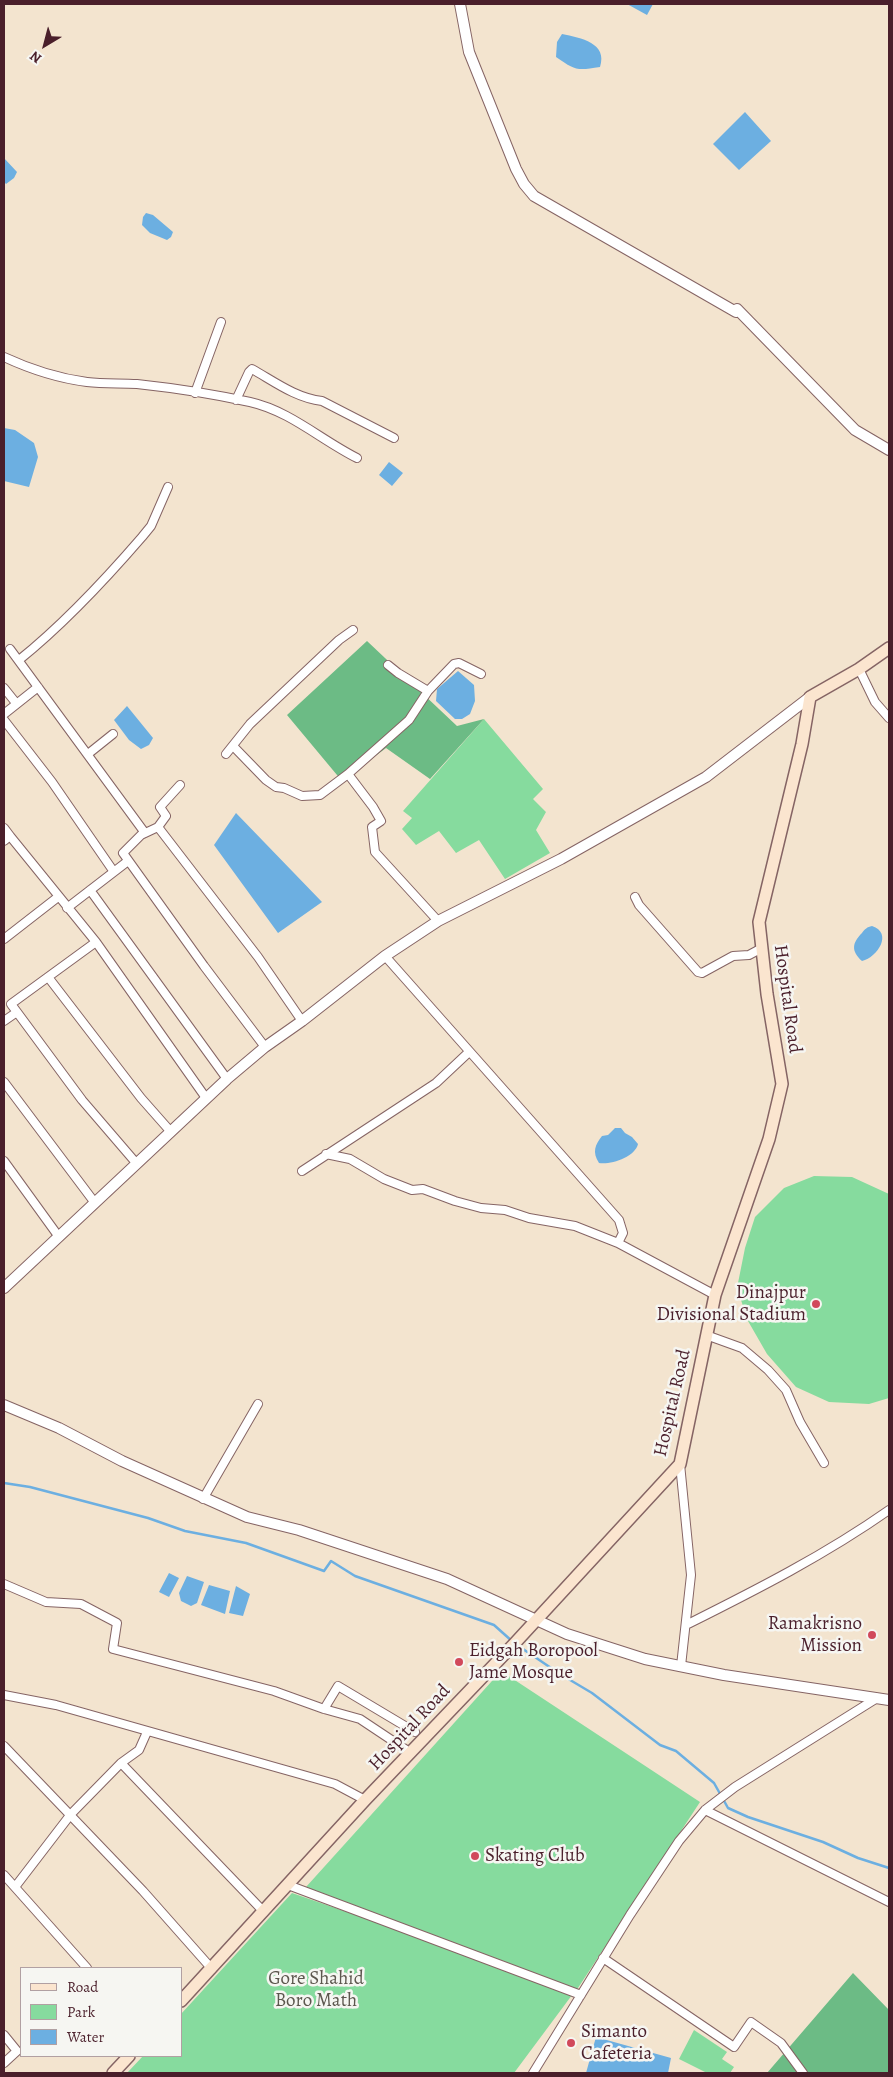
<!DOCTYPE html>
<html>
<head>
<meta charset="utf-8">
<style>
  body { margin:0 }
  #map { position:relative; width:893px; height:2077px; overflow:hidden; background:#f3e4cf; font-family:Alegreya,serif }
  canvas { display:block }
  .frame { position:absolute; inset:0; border:5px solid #4a1f2b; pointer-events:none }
  .legend { position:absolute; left:20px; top:1967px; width:162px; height:90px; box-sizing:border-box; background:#f6f6f2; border:1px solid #b1a0a2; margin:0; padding:6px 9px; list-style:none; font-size:15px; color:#4a1f2b }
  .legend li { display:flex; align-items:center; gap:10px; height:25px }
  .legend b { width:25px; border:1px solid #b1a0a2 }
  .north { position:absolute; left:20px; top:20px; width:50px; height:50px; -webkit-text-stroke:4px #f6f6f2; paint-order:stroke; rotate:217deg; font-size:14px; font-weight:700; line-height:20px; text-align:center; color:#4a1f2b }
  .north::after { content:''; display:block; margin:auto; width:18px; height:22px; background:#4a1f2b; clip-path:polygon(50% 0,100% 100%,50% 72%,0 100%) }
</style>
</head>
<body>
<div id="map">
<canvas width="893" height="2077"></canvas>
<div class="frame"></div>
<ul class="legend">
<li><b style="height:6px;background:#fbe5cf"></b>Road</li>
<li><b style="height:14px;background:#86db9e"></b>Park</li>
<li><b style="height:14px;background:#6cafe1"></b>Water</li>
</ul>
<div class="north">N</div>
</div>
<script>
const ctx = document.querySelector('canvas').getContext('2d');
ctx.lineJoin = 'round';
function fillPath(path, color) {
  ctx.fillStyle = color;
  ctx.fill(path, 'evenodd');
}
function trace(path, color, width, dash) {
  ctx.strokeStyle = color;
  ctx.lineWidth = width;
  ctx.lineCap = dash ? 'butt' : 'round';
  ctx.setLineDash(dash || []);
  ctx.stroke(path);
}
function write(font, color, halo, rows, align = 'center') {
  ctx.font = font + ' Alegreya,serif';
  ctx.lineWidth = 5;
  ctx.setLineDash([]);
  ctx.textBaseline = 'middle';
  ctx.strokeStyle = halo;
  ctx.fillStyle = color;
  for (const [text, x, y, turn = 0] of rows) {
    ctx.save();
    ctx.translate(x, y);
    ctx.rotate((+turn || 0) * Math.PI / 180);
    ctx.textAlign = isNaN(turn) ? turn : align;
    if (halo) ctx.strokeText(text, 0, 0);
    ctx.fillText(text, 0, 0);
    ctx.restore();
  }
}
const green = new Path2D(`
  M484 719 543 789 533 799 546 812 536 830 550 853 505 879 479 840 456 853 439 831 416 845 402 829 412 818 403 811Z
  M814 1176 852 1177 889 1194V1398L869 1404 829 1402 796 1387 767 1354 748 1321 737 1288 745 1248 755 1217 784 1188Z
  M501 1671 700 1802 576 1991 306 1887Z
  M292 1893 575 1991 514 2073H127L143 2056H181V2014Z
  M694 2030 727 2052 722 2059 734 2067 730 2073H707L679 2059Z`);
const forest = new Path2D(`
  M367 641 457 726 484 719 430 779 386 748 342 781 287 715Z
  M853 1973 889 2010V2073H767Z`);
const water = new Path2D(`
  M627 4H653L647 15Z
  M562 34C581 38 608 43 600 67 576 71 575 70 556 57L557 42Z
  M745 112 771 141 739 170 713 144Z
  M4 158 17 172 14 178 6 184 4 182Z
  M146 213 153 215 173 232 171 237 167 240 150 233 142 225 143 217Z
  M4 428 15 430 34 443 38 457 29 487 4 481Z
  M389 462 403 473 392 486 379 475Z
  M458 671 474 685 475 701 470 714 462 719H455L436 701 437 689Z
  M127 706 153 738 149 745 141 749 129 740 114 720Z
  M236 813 322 902 278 933 214 845Z
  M872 926C893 933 878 957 862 961 851 951 852 943 862 933 865 929 867 927 872 926Z
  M615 1128H621L625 1133 632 1137 638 1144C635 1157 611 1165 599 1163 592 1152 595 1145 602 1136L608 1135Z
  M169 1573 179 1578 169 1597 159 1592Z
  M187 1576 204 1582 197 1603 191 1606 181 1601 179 1593Z
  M209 1585 230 1591 225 1614 201 1605Z
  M236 1586 250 1594 243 1616 229 1613Z
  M596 2037 671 2058 668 2073H586Z`);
const stream = new Path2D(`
  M4 1483 30 1487 148 1518 185 1531 246 1543 324 1571 331 1561 355 1576 494 1625 513 1642
  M517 1645 560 1674 592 1693 660 1745 676 1751 714 1783 728 1808 748 1817 823 1842 858 1858 889 1868`);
const minor = new Path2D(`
  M4 357C32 370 56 378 87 382 104 384 120 383 137 384 174 388 213 394 250 402 290 411 321 440 357 458
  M195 393 221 322
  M236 400 249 372 252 369C275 382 296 398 322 401L394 438
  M10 649 145 833
  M19 660C64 624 104 581 142 537L151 526 168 487
  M388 665 398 673 428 691
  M859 669 875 702 889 718
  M4 688 16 703
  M4 714 38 687
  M4 720 52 782 114 872
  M233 746 266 780 276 787 284 788 302 796 320 795 348 774 409 720 428 691 454 664 459 663 481 674
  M88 754 113 734
  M226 754 250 724 339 640 353 630
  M348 774 373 807 381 821 372 827 375 852 438 921
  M180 785 160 807 166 816 158 827 141 835 123 853 204 966 265 1047
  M158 827 258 957 302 1021
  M4 828 10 836
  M4 841 10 836 96 942 206 1098
  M90 890 227 1079
  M635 897 639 905 698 972 702 973 733 956 749 955 762 948
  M67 908 128 861
  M4 939 58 897
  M96 942 11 1004 82 1100 137 1164
  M385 956 619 1220 623 1233 618 1243
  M48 977 141 1098 171 1132
  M4 1021 17 1012
  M4 1082 95 1203
  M326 1154 350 1159 384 1179 412 1190 423 1189 455 1201 481 1208 505 1210 529 1218 575 1226 618 1243 715 1295
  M4 1161 59 1237
  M302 1171 436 1083 469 1052
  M706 1335 742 1348 768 1370 786 1390 800 1422 824 1463
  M680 1464 691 1575 681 1666
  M203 1499 258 1404
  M4 1584 46 1602 81 1604 117 1623 113 1649 274 1691 324 1709 360 1719 411 1753
  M686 1625C756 1590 825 1555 889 1510
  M4 1695 56 1705 335 1784 365 1800
  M324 1709 338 1686 415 1732
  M4 1746 143 1891 212 1969
  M121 1763 264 1912
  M705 1810 889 1902
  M4 1875 87 1968
  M288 1885 581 1995
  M15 1887 71 1814 121 1763 139 1750 147 1732
  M603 1958 734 2047 751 2022 781 2043 803 2073
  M4 2035 17 2051 4 2063
  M533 2073 630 1915 679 1841 705 1810 735 1787 877 1698`);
const tertiary = new Path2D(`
  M460 4 469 52 516 169 524 184 534 196 736 312 737 309 855 430 889 450
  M4 1288 227 1079 265 1047 302 1021 385 956 438 921 561 859 706 777 810 697
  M4 1405 59 1428 122 1461 247 1517 299 1530 447 1579 567 1634 645 1659 724 1675 889 1700`);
const secondary = new Path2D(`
  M181 2001 365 1800 515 1643 680 1464 715 1295 769 1139 782 1084 767 994 759 922 802 744 810 697 859 669 889 648
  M113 2073 129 2056`);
const markers = [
  [816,1304,5,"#d1495b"],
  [872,1635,5,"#d1495b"],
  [459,1662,5,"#d1495b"],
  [475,1856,5,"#d1495b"],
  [571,2043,5,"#d1495b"]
];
const streetNames = [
  ["Hospital Road",787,999,82],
  ["Hospital Road",673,1403,-77],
  ["Hospital Road",410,1728,-47]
];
const poiNames = [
  ["Dinajpur",806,1293,"right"],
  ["Divisional Stadium",806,1315,"right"],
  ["Ramakrisno",862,1624,"right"],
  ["Mission",862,1646,"right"],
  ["Eidgah Boropool",469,1651],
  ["Jame Mosque",469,1673],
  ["Skating Club",485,1856],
  ["Simanto",581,2032],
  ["Cafeteria",581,2054]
];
const parkNames = [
  ["Gore Shahid",316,1979],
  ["Boro Math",316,2001]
];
fillPath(green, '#86db9e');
fillPath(forest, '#6cbb85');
fillPath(water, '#6cafe1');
trace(stream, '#6cafe1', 2.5);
trace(minor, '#856464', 10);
trace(tertiary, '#856464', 12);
trace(secondary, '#856464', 14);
trace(minor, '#fff', 8);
trace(tertiary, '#fff', 10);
trace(secondary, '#fbe5cf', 11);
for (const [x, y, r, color] of markers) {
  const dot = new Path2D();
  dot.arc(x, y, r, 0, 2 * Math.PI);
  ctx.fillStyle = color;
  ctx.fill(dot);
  trace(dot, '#f6f6f2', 2);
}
write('19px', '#4a1f2b', '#f6f6f2', streetNames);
write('19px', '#4a1f2b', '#f6f6f2', poiNames, 'left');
write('19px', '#5c574e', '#f6f6f2', parkNames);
</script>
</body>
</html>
